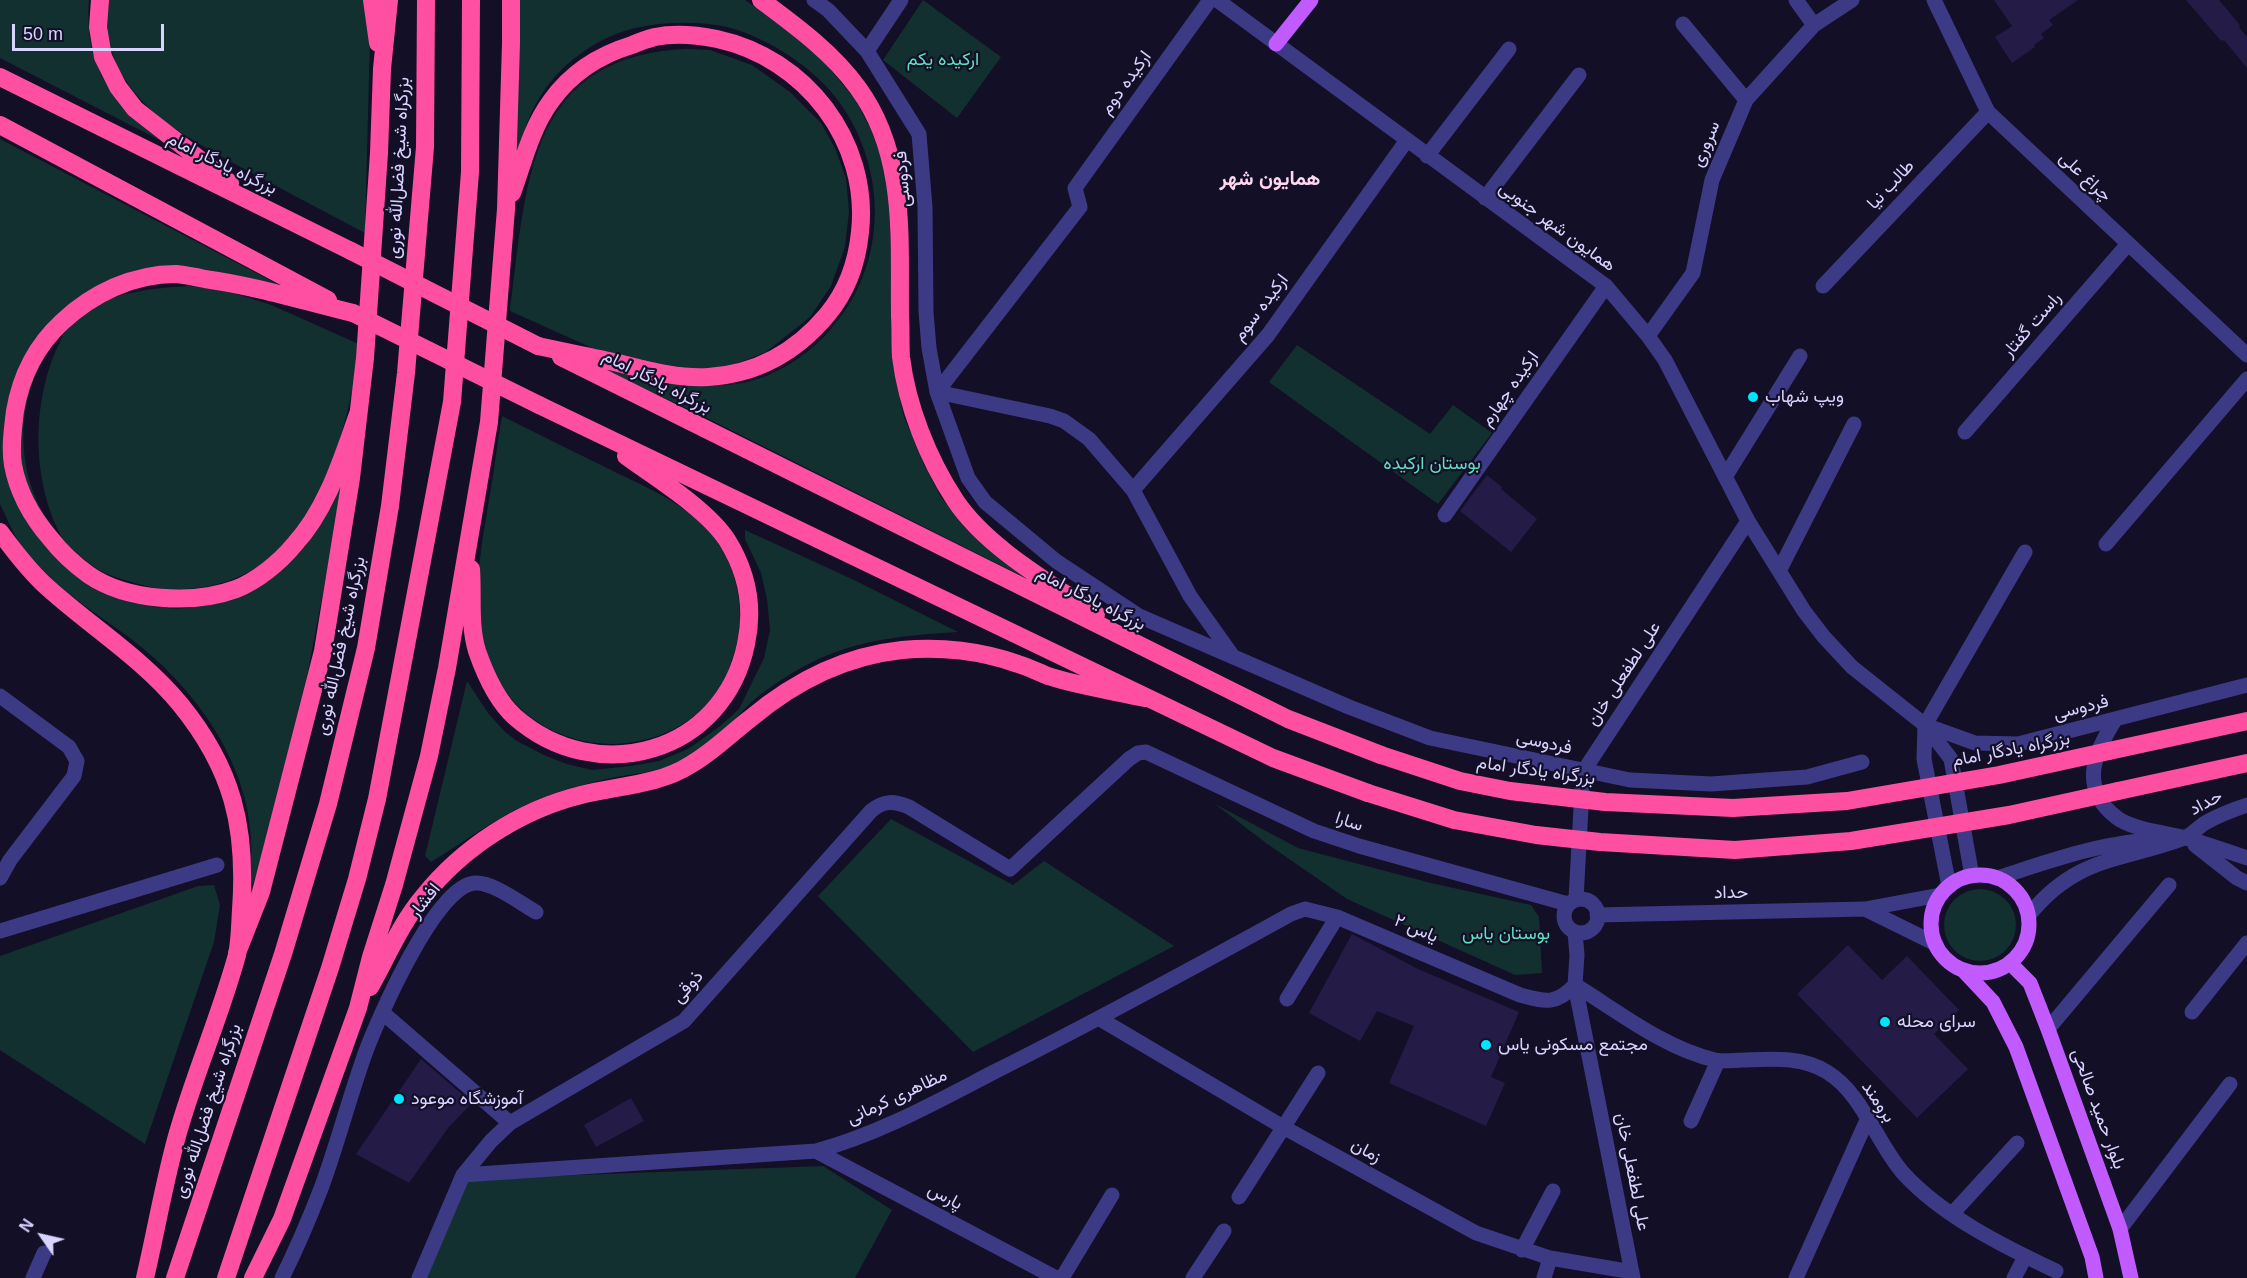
<!DOCTYPE html>
<html>
<head>
<meta charset="utf-8">
<style>
  body { margin:0 }
  #map { position:relative; width:2247px; height:1278px; overflow:hidden; background:#130f26; font-family:Helvetica,sans-serif }
  canvas { display:block }
  .north { position:absolute; left:12px; top:1206px; width:60px; height:60px; -webkit-text-stroke:4px #130f26; paint-order:stroke; rotate:304deg; font-size:16px; font-weight:700; line-height:24px; text-align:center; color:#d9d4ff }
  .north::after { content:''; display:block; margin:auto; width:21px; height:27px; background:#d9d4ff; clip-path:polygon(50% 0,100% 100%,50% 72%,0 100%) }
  .scale { position:absolute; left:12px; top:24px; width:152px; height:27px; box-sizing:border-box; border:3px solid #d9d4ff; border-top:0; padding-left:8px; font-size:18px; line-height:21px; white-space:nowrap; color:#d9d4ff; -webkit-text-stroke:4px #130f26; paint-order:stroke }
</style>
</head>
<body>
<div id="map">
<canvas width="2247" height="1278"></canvas>
<div class="north">N</div>
<div class="scale">50 m</div>
</div>
<script>
const ctx = document.querySelector('canvas').getContext('2d');
ctx.lineJoin = 'round';
function fillPath(path, color) {
  ctx.fillStyle = color;
  ctx.fill(path, 'evenodd');
}
function trace(path, color, width, dash) {
  ctx.strokeStyle = color;
  ctx.lineWidth = width;
  ctx.lineCap = dash ? 'butt' : 'round';
  ctx.setLineDash(dash || []);
  ctx.stroke(path);
}
function write(font, color, halo, rows, align = 'center') {
  ctx.font = font + ' Helvetica,Vazirmatn,sans-serif';
  ctx.lineWidth = 4.5;
  ctx.setLineDash([]);
  ctx.textBaseline = 'middle';
  ctx.strokeStyle = halo;
  ctx.fillStyle = color;
  for (const [text, x, y, turn = 0] of rows) {
    ctx.save();
    ctx.translate(x, y);
    ctx.rotate((+turn || 0) * Math.PI / 180);
    ctx.textAlign = isNaN(turn) ? turn : align;
    if (halo) ctx.strokeText(text, 0, 0);
    ctx.fillText(text, 0, 0);
    ctx.restore();
  }
}
const green = new Path2D(`
  M0 0H89C86 35 93 69 115 96 128 113 158 134 175 148L0 58Z
  M108 0H365L370 37 365 233C327 213 289 193 252 173 182 135 96 95 108 0Z
  M519 0H745L794 35 824 62 855 99 870 128 883 161 889 195 895 377 904 417 924 465 941 497 964 527 1026 578 699 414 600 368C646 379 693 392 742 383 774 377 807 356 828 332 883 273 889 186 849 117 828 79 786 49 746 33 716 21 677 21 646 26 594 34 547 72 528 121 522 136 519 154 515 170Z
  M923 0 1001 57 957 118 883 60Z
  M686 49 710 50 752 65 790 92 821 123 835 148 846 178 849 212 845 247 831 286 810 317 766 352 731 366 694 369 610 356 510 311C527 187 525 56 686 49Z
  M0 139 279 285C235 276 190 262 145 269 0 304 0 593 165 608 225 612 283 584 315 532 325 514 335 495 345 477L308 671 272 831 249 894C250 876 252 857 251 839 247 759 193 686 131 639 95 612 41 579 18 541 11 529 6 516 0 504Z
  M190 286 219 289 269 304 361 345C345 436 317 566 209 586 188 590 166 591 146 586 131 582 116 578 103 572 85 563 57 536 47 519 5 454 20 357 86 312 117 291 154 288 190 286Z
  M1297 345 1430 434 1453 405 1492 433 1438 504 1269 382Z
  M502 416C534 432 566 448 599 464 642 486 696 505 722 549 740 580 745 619 734 653 731 662 729 672 725 680 688 746 598 763 536 721 506 701 487 666 481 631 473 589 482 542 489 500 494 472 497 444 502 416Z
  M745 530 854 580 958 632C873 637 824 645 755 699 742 710 732 724 720 735 706 748 687 759 669 766 653 772 633 774 616 777 589 783 562 789 537 800 499 815 466 841 431 862L425 856 467 681 488 713 505 732 517 741 544 755 567 764 592 770 631 766 659 761 688 749 719 727 739 709 764 658 770 630 767 599 761 573 745 539Z
  M1215 804 1298 848 1431 883 1531 905 1539 917 1542 973 1515 975 1347 899 1266 843Z
  M891 819 1013 885 1044 861 1174 946 973 1052 818 896Z
  M214 885 220 905 214 942 145 1144 0 1050V956L198 886Z
  M1944 925a36 36 0 1 1 72 0a36 36 0 1 1-72 0Z
  M823 1166 892 1210 855 1278H426L468 1179Z`);
const building = new Path2D(`
  M1994 0H2078L2049 20 2053 25 2041 34 2044 38 2034 45 2035 47 2012 63 1995 37 2012 26Z
  M2186 0H2219L2240 25 2239 27 2247 37V68L2224 40 2221 41Z
  M1487 475 1502 487 1501 489 1537 519 1511 552 1460 511Z
  M1352 934 1418 969 1519 1012 1491 1077 1505 1083 1486 1126 1389 1083 1414 1026 1377 1011 1360 1041 1309 1013Z
  M1848 945 1882 980 1907 956 1959 1010 1934 1034 1968 1069 1917 1118 1797 994Z
  M421 1059 472 1103 448 1128 409 1183 356 1154Z
  M631 1098 644 1121 596 1147 584 1125Z`);
const minor = new Path2D(`
  M814 0 828 10 867 51 919 134 925 207 926 312 929 348 937 392 968 478 985 502 1056 561 1139 616 1349 707 1430 738 1630 780 1711 784 1807 777 1862 762
  M1210 0 1075 188 1080 207 937 392 1050 416 1064 421 1089 439 1133 490 1190 596 1232 655
  M1217 0 1606 286 1648 336 1665 360 1748 521 1804 611 1824 637 1852 667 1925 725 1975 743 2018 744 2247 685
  M1796 0 1814 25
  M1934 0 1988 112 2247 355
  M1683 24 1746 100
  M867 51 901 0
  M1427 156 1509 49
  M1485 198 1579 75
  M1823 286 1988 112
  M1648 336 1693 273 1712 180 1746 100 1814 25 1852 0
  M1965 432 2128 244
  M1725 477 1800 356
  M1133 490 1268 335 1407 140
  M1445 515 1606 286
  M2106 544 2247 379
  M1779 571 1854 424
  M0 696 69 747 77 761 74 776 10 860 0 878
  M2115 720C2094 753 2079 788 2116 817 2130 829 2167 833 2186 838 2206 844 2227 851 2247 858
  M1925 725 2025 552
  M2195 845 2237 878 2247 883
  M1997 878C2053 860 2102 842 2161 839
  M1949 886 1924 759 1925 725 1951 759 1972 876
  M1564 916a17 17 0 1 1 34 0a17 17 0 1 1-34 0Z
  M1576 899 1583 772 1748 521
  M1865 909 1936 944
  M1597 915 1865 909 1940 895
  M2029 915C2076 857 2118 862 2182 839 2191 836 2197 828 2205 823 2218 815 2232 810 2247 805
  M0 931 217 865
  M1575 932 1577 955 1575 985 1633 1278
  M1575 985C1619 1012 1664 1048 1715 1060 1724 1062 1734 1060 1743 1060 1771 1059 1802 1056 1827 1072 1863 1094 1876 1142 1903 1173 1942 1216 2005 1247 2056 1271
  M1287 999 1337 917
  M2192 1012 2247 943
  M383 1013 510 1123
  M1100 1019 1283 1127 1476 1233 1550 1258 1632 1272
  M2048 1029 2169 885
  M1691 1121 1718 1061
  M816 1151 1056 1278
  M463 1175 816 1151C879 1134 936 1102 994 1072 1094 1022 1193 968 1291 914L1305 909 1337 917 1520 995C1546 1002 1556 1005 1575 985
  M1239 1197 1318 1073
  M1952 1214 2017 1143
  M2120 1229 2230 1084
  M1522 1250 1553 1191
  M33 1278 44 1253
  M282 1278C297 1248 310 1217 322 1186 338 1142 350 1095 366 1051 379 1017 436 885 475 883 493 882 520 903 536 912
  M419 1278 463 1175 491 1141 510 1123 684 1021 871 811C884 800 894 801 909 807L1010 869 1129 759 1138 753 1146 752 1314 831 1359 846 1568 904
  M1062 1278 1112 1195
  M1193 1278 1224 1231
  M1544 1278 1550 1258
  M1796 1278 1867 1120
  M2014 1278 2025 1257`);
const major = new Path2D(`
  M1276 44 1311 0
  M1931 924a49 49 0 1 1 98 0a49 49 0 1 1-98 0Z
  M2010 963 2030 983 2048 1029 2120 1229 2131 1278
  M1963 970 1993 1002 2016 1047 2092 1257 2096 1278`);
const highway = new Path2D(`
  M100 0 98 27 103 57 118 87 135 109 230 183
  M372 0 378 43
  M761 0C796 26 833 53 858 88 907 155 899 238 900 316 901 329 900 343 901 357 907 406 928 459 955 500 986 547 1050 583 1096 614
  M0 77 351 251
  M0 125 328 300
  M512 193C523 163 531 128 551 101 571 73 599 55 632 45 639 42 647 39 655 37 674 33 697 35 717 39 805 58 870 141 860 232 857 263 847 291 827 315 796 352 757 374 708 377 677 379 647 370 618 363 592 357 565 352 538 346
  M353 313C304 301 255 286 205 279 196 277 186 275 176 274 133 274 93 293 62 322 36 346 21 376 15 411 13 428 10 447 13 465 18 492 32 517 50 538 61 552 75 565 89 575 127 601 193 605 236 589 257 581 280 562 294 545 327 509 342 459 358 414
  M561 357 1288 719 1381 755
  M539 405 1273 758 1368 793
  M0 532C14 551 29 571 47 587 90 626 142 658 180 704 233 769 247 828 241 910 240 925 240 941 237 955 220 1017 194 1075 177 1136 164 1183 156 1231 145 1278
  M471 569C473 596 469 625 477 651 485 674 496 700 515 717 597 789 724 753 746 644 754 607 747 572 727 540 707 509 656 478 626 456
  M2109 751 2247 721
  M2118 791 2247 763
  M237 953 261 892 323 651 351 478 365 358 379 153 382 69 389 0
  M370 987C387 957 401 923 423 897 462 848 520 810 581 795 616 786 659 785 690 765 713 752 730 734 751 718 794 682 845 656 902 650 940 646 982 651 1018 664 1028 667 1038 672 1048 676 1079 686 1113 691 1145 698
  M175 1278 283 954 328 804 366 648 390 506 406 373 425 147 426 0
  M226 1278 330 968 357 879 377 799 452 402 470 172 471 0
  M253 1278 282 1219 358 1008 371 957 394 885 429 756 447 668 489 422 506 209 511 43V0`);
const highwayBridge = new Path2D(`
  M351 251 538 346
  M353 313 539 405
  M1381 755 1460 781 1510 791 1605 802 1733 808 1847 801 1999 775 2109 751
  M1368 793 1454 820 1536 835 1600 842 1735 850 1851 841 2009 815 2118 791`);
const markers = [
  [1753,397,6,"#00e5ff"],
  [1885,1022,6,"#00e5ff"],
  [1486,1045,6,"#00e5ff"],
  [399,1099,6,"#00e5ff"]
];
const parkNames = [
  ["ارکیده یکم",943,60],
  ["بوستان ارکیده",1432,464],
  ["بوستان یاس",1506,934]
];
const streetNames = [
  ["ارکیده دوم",1126,83,-54],
  ["سروری",1706,144,-67],
  ["بزرگراه یادگار امام",222,164,26],
  ["بزرگراه شیخ فضل‌الله نوری",399,168,-87],
  ["چراغ‌ علی",2085,177,43],
  ["فردوسی",903,179,-94],
  ["طالب‌ نیا",1891,185,-47],
  ["همایون‌ شهر جنوبی",1557,227,36],
  ["ارکیده سوم",1261,308,-53],
  ["راست گفتار",2032,325,-49],
  ["بزرگراه یادگار امام",657,382,27],
  ["ارکیده چهارم",1510,389,-55],
  ["بزرگراه یادگار امام",1091,599,27],
  ["بزرگراه شیخ فضل‌الله نوری",341,646,-78],
  ["علی لطفعلی خان",1624,674,-57],
  ["فردوسی",2081,708,-14],
  ["فردوسی",1544,743,12],
  ["بزرگراه یادگار امام",2011,750,-11],
  ["بزرگراه یادگار امام",1536,771,8],
  ["حداد",2206,803,-28],
  ["سارا",1349,822,18],
  ["حداد",1731,893,-1],
  ["افشار",425,901,-52],
  ["یاس ۲",1416,929,23],
  ["ذوقی",688,987,-48],
  ["مظاهری کرمانی",897,1097,-25],
  ["برومند",1878,1102,56],
  ["بلوار حمید صالحی",2098,1109,70],
  ["بزرگراه شیخ فضل‌الله نوری",208,1111,-72],
  ["زمان",1366,1151,29],
  ["علی لطفعلی خان",1632,1172,79],
  ["پارس",945,1197,28]
];
const poiNames = [
  ["ویپ شهاب",1765,397],
  ["سرای محله",1897,1022],
  ["مجتمع مسکونی یاس",1498,1045],
  ["آموزشگاه موعود",411,1099]
];
const neighbourhoodNames = [
  ["همایون شهر",1270,179]
];
fillPath(green, '#12302f');
fillPath(building, '#241b47');
trace(minor, '#3d3a85', 15);
trace(major, '#c25bff', 15);
trace(highway, '#ff4fa3', 18);
trace(highwayBridge, '#ff4fa3', 18);
for (const [x, y, r, color] of markers) {
  const dot = new Path2D();
  dot.arc(x, y, r, 0, 2 * Math.PI);
  ctx.fillStyle = color;
  ctx.fill(dot);
  trace(dot, '#130f26', 2);
}
write('18px', '#5fe0c0', '#130f26', parkNames);
write('18px', '#d9d4ff', '#130f26', streetNames);
write('18px', '#d9d4ff', '#130f26', poiNames, 'left');
write('bold 20px', '#ffd6f0', '#130f26', neighbourhoodNames);
</script>
</body>
</html>
